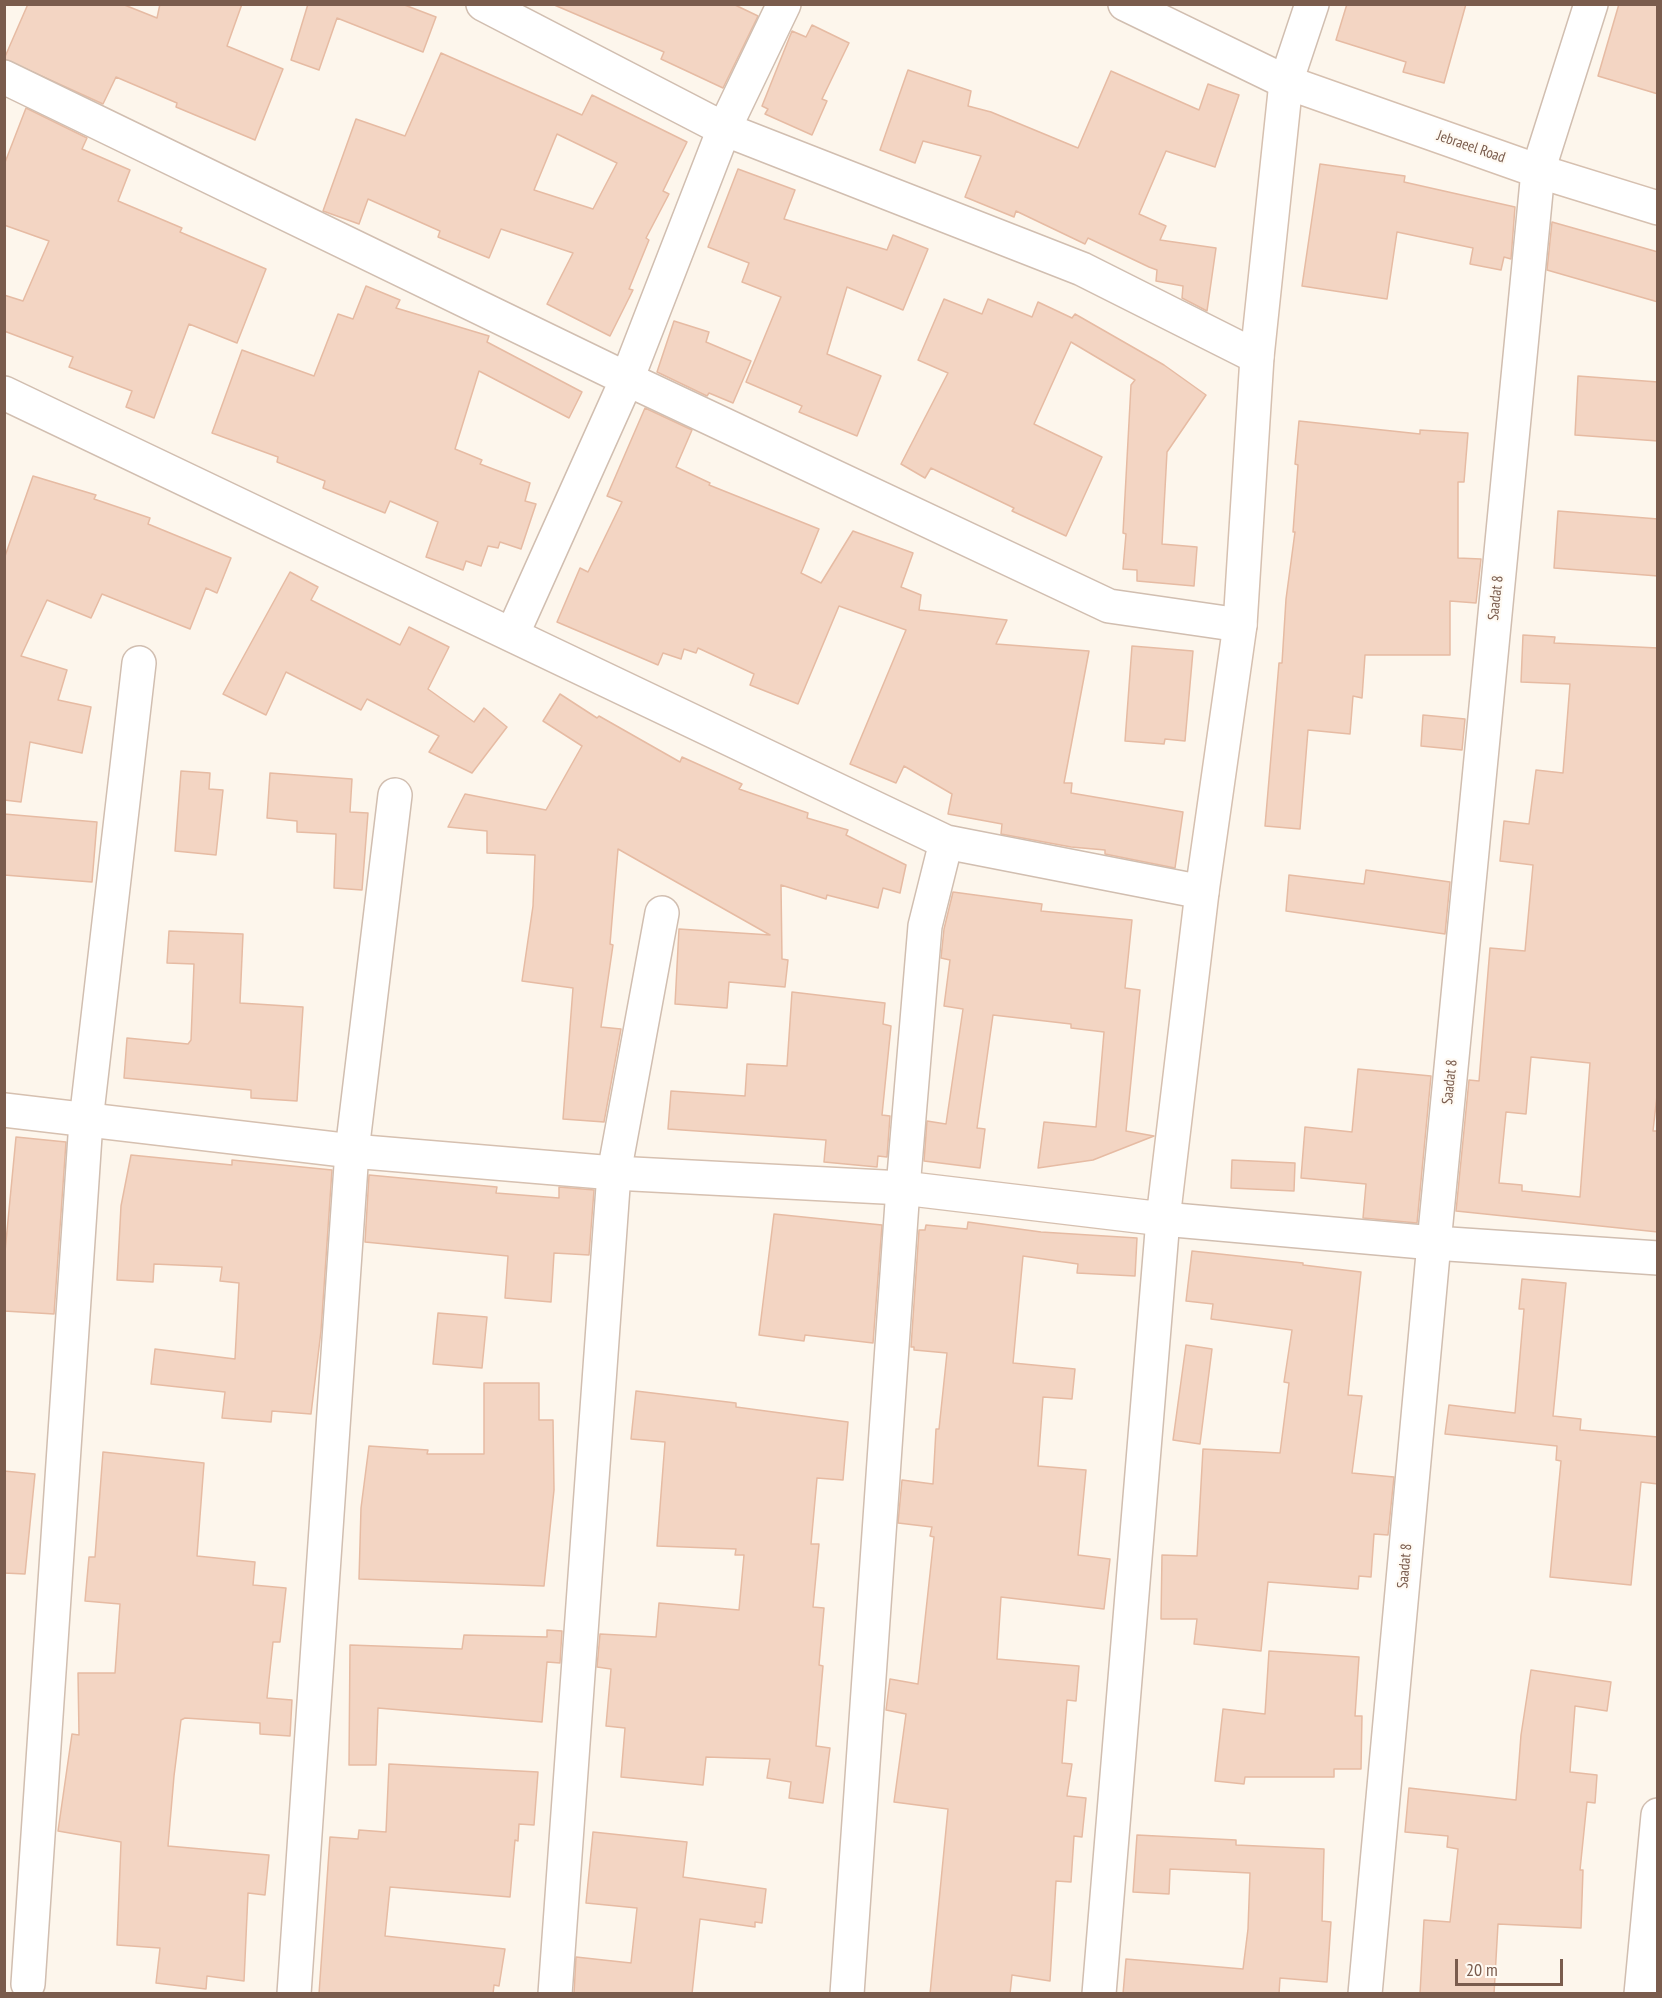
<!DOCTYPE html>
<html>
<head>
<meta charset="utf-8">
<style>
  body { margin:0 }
  #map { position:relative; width:1662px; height:1998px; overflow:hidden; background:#fdf6ec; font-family:"PT Sans Narrow",sans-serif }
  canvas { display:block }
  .frame { position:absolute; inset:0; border:6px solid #7a5c4d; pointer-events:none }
  .scale { position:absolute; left:1455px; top:1959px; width:108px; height:27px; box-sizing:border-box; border:3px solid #7a5c4d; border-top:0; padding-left:8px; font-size:18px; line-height:21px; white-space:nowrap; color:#7a5c4d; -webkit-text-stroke:4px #fffaf3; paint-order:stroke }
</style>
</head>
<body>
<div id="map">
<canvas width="1662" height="1998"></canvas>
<div class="frame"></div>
<div class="scale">20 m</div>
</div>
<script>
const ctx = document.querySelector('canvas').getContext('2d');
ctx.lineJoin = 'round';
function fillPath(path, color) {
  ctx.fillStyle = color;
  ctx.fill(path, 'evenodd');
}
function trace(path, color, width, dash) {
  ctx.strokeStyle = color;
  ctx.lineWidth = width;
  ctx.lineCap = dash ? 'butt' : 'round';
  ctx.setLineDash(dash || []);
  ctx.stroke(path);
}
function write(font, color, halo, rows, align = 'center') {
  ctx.font = font + ' "PT Sans Narrow",sans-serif';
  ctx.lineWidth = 4.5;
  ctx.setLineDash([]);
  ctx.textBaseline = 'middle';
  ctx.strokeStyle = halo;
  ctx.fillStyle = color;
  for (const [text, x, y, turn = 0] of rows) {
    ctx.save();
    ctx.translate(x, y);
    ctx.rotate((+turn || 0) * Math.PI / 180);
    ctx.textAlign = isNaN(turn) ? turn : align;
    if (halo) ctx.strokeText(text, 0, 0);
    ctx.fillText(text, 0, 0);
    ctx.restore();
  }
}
const building = new Path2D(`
  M28 4H122L157 18 160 4H242L227 46 283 69 255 140 176 107 177 103 116 77 103 104 4 59Z
  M308 4H402L436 17 423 52 337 18 319 70 291 60Z
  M552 4H733L758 16 723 88 661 59 664 52Z
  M1347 4H1466L1444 83 1403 72 1406 62 1336 40Z
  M1619 4H1658V94L1598 76Z
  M812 25 849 43 822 99 827 101 812 135 765 114 768 109 762 106 792 31 806 37Z
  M441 53 582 115 592 95 687 142 663 191 669 194 646 238 649 240 629 289 633 290 610 336 547 304 573 253 501 229 489 258 438 237 440 231 368 199 359 224 323 211 356 119 405 136ZM557 134 617 163 593 209 534 190Z
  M908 70 971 91 968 106 991 112 1078 148 1111 71 1199 110 1208 84 1239 95 1215 167 1166 151 1139 214 1166 226 1160 240 1216 248 1207 311 1182 298 1183 286 1156 281 1157 270 1149 267 1088 238 1085 244 1016 211 1014 217 965 197 981 156 923 141 915 163 880 150Z
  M26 108 87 138 82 149 130 170 118 201 182 228 180 232 266 269 237 343 189 324 154 418 126 407 132 391 69 367 73 357 4 331V295L23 301 49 241 4 225V165Z
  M1320 164 1405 176 1404 182 1515 207 1511 259 1504 257 1501 270 1470 264 1473 248 1397 232 1387 299 1302 286Z
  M738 169 795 190 784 219 887 250 893 235 928 249 903 310 847 287 827 354 881 376 857 436 799 412 802 406 746 382 781 297 742 282 749 263 708 247Z
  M1552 222 1658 252V302L1547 270Z
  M366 286 400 300 396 308 489 336 487 342 582 392 569 418 479 371 455 449 482 460 480 464 530 483 525 501 536 504 521 549 500 542 498 548 488 546 481 566 466 561 463 570 426 557 438 522 390 501 385 513 323 488 325 481 277 462 278 457 212 433 242 350 314 376 338 314 353 319Z
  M944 299 982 314 988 299 1032 317 1038 302 1072 318 1075 314 1164 365 1206 395 1167 452 1162 544 1197 547 1194 586 1137 581V570L1123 569 1126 534 1123 533 1131 385 1135 380 1071 342 1034 424 1102 457 1066 536 1012 511 1014 508 931 468 925 478 901 464 948 373 918 360Z
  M674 321 709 332 706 342 751 361 733 403 709 393 707 396 657 372Z
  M1578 376 1658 382V441L1575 435Z
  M645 408 692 430 676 467 710 483 709 485 819 529 801 573 821 583 853 531 913 553 901 587 921 595 919 610 1007 620 996 644 1089 651 1064 783H1072L1071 793 1183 812 1175 868 1105 854V850L1071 847 1001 834 1002 824 948 814 952 794 904 766 896 783 850 764 906 630 839 606 798 704 750 685 754 674 698 648 696 653 684 649 681 659 663 653 658 665 557 622 580 568 588 572 622 502 607 496Z
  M1299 421 1420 434V430L1468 433 1464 482H1458V558L1481 559 1476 603 1450 601V655H1365L1362 698 1353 696 1350 734 1308 730 1300 829 1265 826 1279 663H1282L1286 599 1295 532H1293L1298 465 1295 464Z
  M33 476 96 495 94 499 150 518 148 524 231 558 217 593 206 588 190 629 102 594 91 618 47 600 21 656 67 670 58 700 91 707 82 753 30 742 21 802 4 800V559Z
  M1558 511 1658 519V576L1554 568Z
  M290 572 318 587 311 600 400 645 409 627 449 647 428 689 474 722 484 708 507 727 472 773 429 752 439 736 367 699 361 710 286 672 266 715 223 694Z
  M1523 635 1555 637 1554 643 1658 648V1087L1653 1131H1658V1232L1456 1211 1469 1080 1479 1081 1490 948 1525 951 1533 865 1500 861 1504 821 1529 824 1536 770 1563 773 1570 684 1521 682ZM1531 1057 1590 1063 1580 1197 1522 1191V1185L1499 1183 1506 1112 1526 1114Z
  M1132 646 1193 651 1185 741 1165 739 1164 744 1125 741Z
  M560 694 597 718 599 716 680 762 682 757 742 784 739 789 808 813 807 818 848 830 846 835 906 865 900 893 883 888 878 908 827 895 826 899 781 885 782 959 788 960 785 987 729 982 727 1008 675 1004 679 929 770 935 618 849 610 944 613 945 601 1027 621 1029 604 1122 563 1119 573 988 522 981 533 906 535 855 487 853V831L448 827 465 794 546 810 582 746 543 721Z
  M1423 715 1465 719 1462 750 1421 746Z
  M181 771 210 773 209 789 223 790 216 855 175 851Z
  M270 773 352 779 350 812 368 813 362 890 334 888 336 834 297 832V821L267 818Z
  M4 814 97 822 92 882 4 875Z
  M1366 870 1450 882 1445 934 1286 911 1289 875 1364 884Z
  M953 892 1042 904 1041 911 1132 920 1125 988 1140 990 1126 1131 1154 1136 1093 1160 1038 1168 1044 1122 1096 1127 1104 1032 1071 1028V1024L993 1015 977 1128 985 1129 980 1168 924 1161 927 1121 946 1124 963 1009 944 1006 950 960 941 958 944 929Z
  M169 931 243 934 240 1003 303 1007 297 1101 251 1098V1090L124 1078 127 1038 188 1044 191 1040 194 964 167 963Z
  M792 992 885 1003 883 1024 891 1026 882 1115 890 1116 887 1157 878 1156 877 1167 824 1162 826 1140 668 1129 671 1091 745 1096 747 1064 787 1066Z
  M1358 1069 1431 1076 1417 1223 1363 1218 1366 1184 1301 1178 1305 1127 1352 1132Z
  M16 1137 66 1142 54 1314 4 1311V1262Z
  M131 1155 232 1165V1160L332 1170 321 1331 311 1414 272 1411 271 1422 222 1418 225 1392 151 1384 155 1349 235 1359 239 1283 220 1281 222 1267 154 1264 153 1282 117 1280 121 1206Z
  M1232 1160 1295 1163 1294 1191 1231 1188Z
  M369 1175 497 1187 496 1193 559 1198V1187L594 1190 589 1255 554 1253 551 1302 505 1298 508 1256 365 1242Z
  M774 1214 882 1225 873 1343 805 1335 804 1341 759 1335Z
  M968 1222 1041 1232 1137 1238 1135 1276 1077 1273 1078 1264 1023 1256 1013 1363 1075 1369 1072 1399 1043 1397 1038 1466 1086 1470 1078 1555 1110 1559 1104 1609 1001 1597 997 1659 1079 1666 1076 1701 1067 1700 1062 1763 1072 1764 1067 1796 1086 1798 1082 1837 1074 1836 1071 1882 1056 1881 1050 1981 1012 1975 1010 1994H930L948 1809 894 1802 906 1714 886 1710 890 1679 918 1684 934 1537 930 1536 932 1527 898 1523 902 1480 933 1484 936 1429H939L947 1353 914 1350V1347H911L919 1230H925L926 1225 967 1229Z
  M1192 1251 1303 1263V1265L1361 1272 1348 1395 1362 1396 1352 1473 1394 1477 1388 1535 1374 1534 1371 1577 1359 1576 1358 1589 1268 1582 1261 1651 1194 1644 1197 1619H1161L1162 1555 1197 1556 1203 1449 1280 1453 1289 1383 1284 1382 1292 1330 1211 1319 1213 1304 1186 1301Z
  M1522 1279 1566 1283 1553 1416 1581 1419 1580 1430 1658 1437V1484L1641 1482 1631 1585 1550 1577 1561 1461 1556 1460 1557 1446 1445 1434 1449 1405 1515 1413 1524 1309H1519Z
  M438 1313 487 1317 482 1368 433 1364Z
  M1186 1345 1212 1349 1200 1444 1173 1440Z
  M484 1383H539V1420H553L554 1490 544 1586 359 1579 361 1508 369 1446 428 1450 427 1454H484Z
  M636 1391 736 1403V1407L848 1422 843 1480 817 1478 811 1544H819L813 1607 824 1608 819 1665 823 1666 816 1746 830 1748 823 1803 789 1798 791 1782 767 1778 770 1759 706 1757 703 1785 621 1777 625 1728 606 1726 611 1669 597 1667 600 1634 656 1637 659 1603 739 1610 744 1555H735L736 1549 657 1546 665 1442 631 1439Z
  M103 1452 204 1463 197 1556 255 1562 253 1585 286 1588 280 1642H273L267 1698 292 1700 290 1736 260 1734V1723L185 1718 181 1720 174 1776 168 1846 269 1855 265 1895 248 1893 244 1981 207 1976 206 1989 156 1983 160 1948 117 1945 121 1842 58 1831 72 1734 79 1735 78 1673H115L120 1604 85 1601 89 1557H95Z
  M4 1471 35 1474 25 1574 4 1573Z
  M547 1630 562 1631 560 1663 547 1662 542 1722 378 1708 376 1765H349L350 1645 462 1649 464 1635 547 1637Z
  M1269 1651 1359 1657 1355 1716H1362L1361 1769H1334V1777H1245L1244 1784 1215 1781 1223 1709 1265 1714Z
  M1531 1670 1611 1682 1607 1711 1575 1706 1570 1772 1597 1775 1595 1803 1587 1802 1580 1870H1583L1581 1928 1498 1924 1494 1994H1420L1424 1920 1450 1922 1458 1849 1447 1847 1448 1836 1405 1832 1409 1788 1516 1800 1521 1735Z
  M389 1764 538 1772 534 1825 519 1824 518 1841 515 1840 510 1897 390 1887 385 1936 505 1949 499 1986 494 1985 493 1994H319L330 1837 358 1839 359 1830 386 1832Z
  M593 1832 687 1842 683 1877 766 1889 762 1923 755 1922V1927L700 1919 692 1994H574L576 1957 631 1963 637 1908 586 1903Z
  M1137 1835 1236 1840V1845L1324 1849 1322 1921 1331 1922 1327 1982 1280 1978 1279 1994H1123L1126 1959 1243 1969 1248 1929 1250 1873 1170 1869 1169 1894 1133 1892Z`);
const minor = new Path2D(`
  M483 4 724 129 1082 269 1257 357
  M1125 4 1286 82 1312 4
  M4 77 627 379 1109 606 1240 625
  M4 393 946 842 1202 892
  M512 635 627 379 724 129 784 4
  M28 1984 86 1121 139 663
  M294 1994 352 1151 395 795
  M555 1994 614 1173 662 913
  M847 1994 903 1188 925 926 946 842
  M1099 1994 1163 1219
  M1365 1994 1434 1243 1538 171 1591 4
  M1641 1994 1658 1815`);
const tertiary = new Path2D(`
  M1163 1219 1434 1243 1658 1258`);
const secondary = new Path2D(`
  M4 1110 352 1151 614 1173 903 1188 1163 1219 1202 892 1240 625 1257 357 1286 82 1538 171 1658 208`);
const streetNames = [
  ["Jebraeel Road",1471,147,19],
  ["Saadat 8",1496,598,-84],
  ["Saadat 8",1450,1082,-84],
  ["Saadat 8",1405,1566,-85]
];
fillPath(building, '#f3d5c3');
trace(building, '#e6bba3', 1.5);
trace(minor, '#d1beb0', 36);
trace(tertiary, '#d1beb0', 36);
trace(secondary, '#d6c0b0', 36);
trace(minor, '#fff', 33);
trace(tertiary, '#fff', 33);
trace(secondary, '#fff', 33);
write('15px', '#7a5c4d', '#fffaf3', streetNames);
</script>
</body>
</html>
